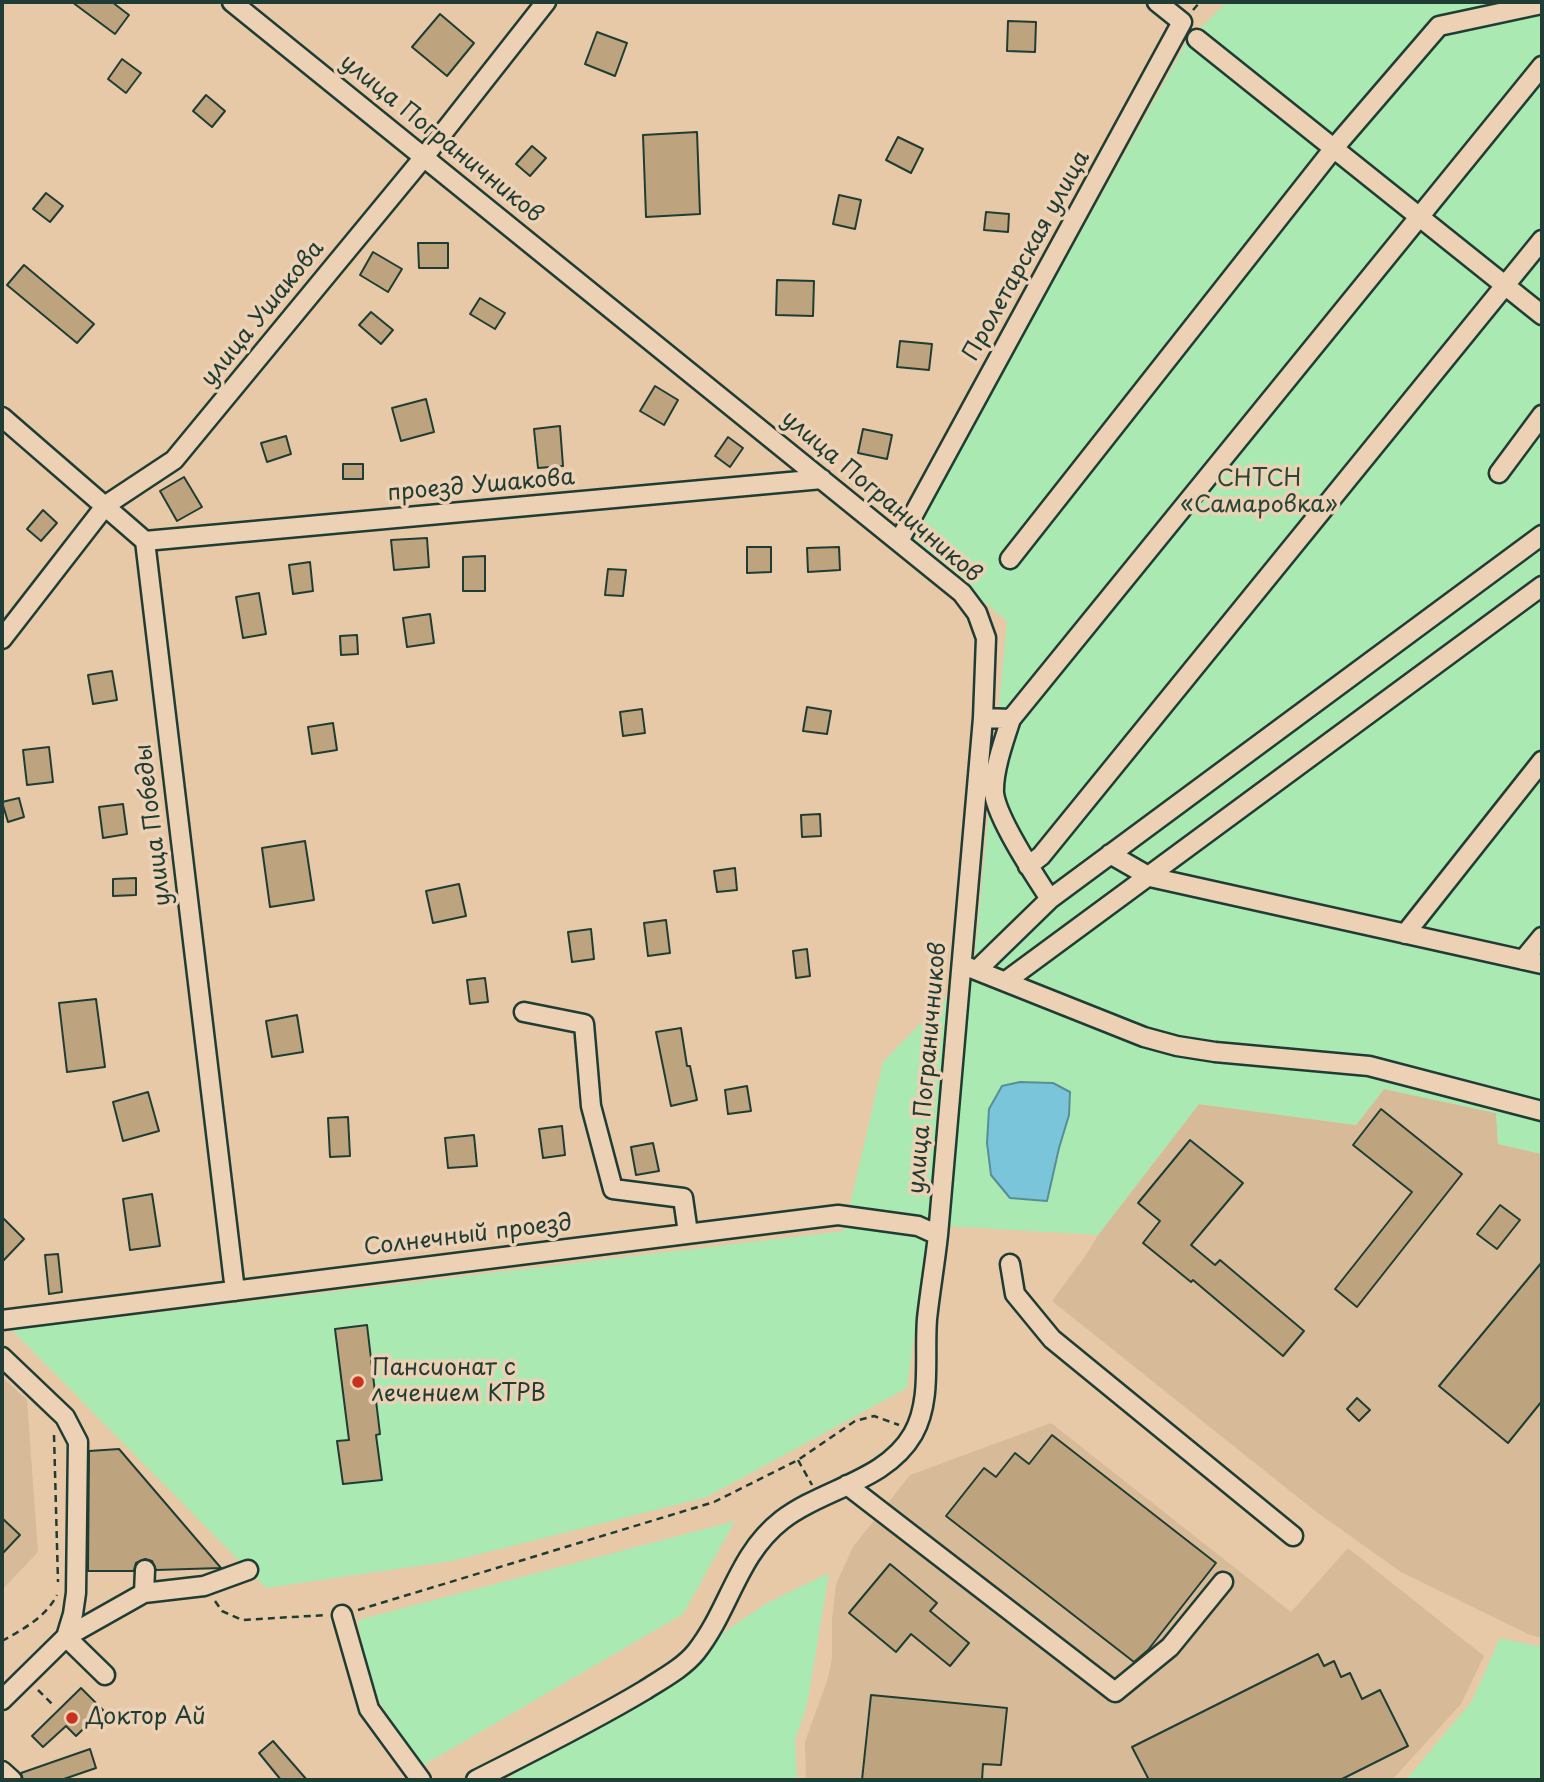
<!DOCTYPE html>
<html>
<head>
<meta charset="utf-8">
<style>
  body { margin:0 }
  #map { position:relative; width:1544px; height:1782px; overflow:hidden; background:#e7c9a7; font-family:"Playpen Sans",sans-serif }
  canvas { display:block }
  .frame { position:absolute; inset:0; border:4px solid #1f3d34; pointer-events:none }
</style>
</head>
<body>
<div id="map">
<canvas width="1544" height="1782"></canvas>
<div class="frame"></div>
</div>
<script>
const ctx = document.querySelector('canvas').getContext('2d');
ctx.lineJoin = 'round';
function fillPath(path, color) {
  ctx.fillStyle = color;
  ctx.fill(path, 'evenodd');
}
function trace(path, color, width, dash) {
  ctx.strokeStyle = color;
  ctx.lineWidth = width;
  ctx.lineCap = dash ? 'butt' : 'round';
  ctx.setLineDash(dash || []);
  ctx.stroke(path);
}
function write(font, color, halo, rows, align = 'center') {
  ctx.font = font + ' "Playpen Sans",sans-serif';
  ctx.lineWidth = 7;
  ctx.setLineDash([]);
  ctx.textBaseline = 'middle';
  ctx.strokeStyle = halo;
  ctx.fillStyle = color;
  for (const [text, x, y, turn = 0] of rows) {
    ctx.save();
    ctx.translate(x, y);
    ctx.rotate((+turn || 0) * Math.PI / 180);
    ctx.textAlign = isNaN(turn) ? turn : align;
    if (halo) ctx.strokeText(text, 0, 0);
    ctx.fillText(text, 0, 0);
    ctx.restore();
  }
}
const built = new Path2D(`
  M1384 1089 1496 1113 1498 1144 1542 1154V1638L1530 1635 1401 1572 1315 1511 1052 1301 1088 1252 1098 1235 1199 1104 1356 1125Z
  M2 1377 27 1400 38 1552 2 1590Z
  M1051 1423 1291 1612 1348 1548 1484 1656 1461 1704 1392 1780H806L805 1742 828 1678 832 1658V1620L836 1584 853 1547 910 1475Z`);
const green = new Path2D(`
  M1227 2H1542V1154L1498 1144 1496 1113 1384 1089 1356 1125 1199 1104 1098 1235 929 1225 907 1388 707 1497 452 1561 266 1588 12 1330 844 1231 883 1062 969 974 975 954 1007 621 910 539 1187 41Z
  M735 1521 683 1614 422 1766 380 1703 366 1667 358 1620Z
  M829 1573 807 1705 795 1740 797 1780H505L767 1603Z
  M1500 1638 1542 1647V1780H1406L1472 1701Z`);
const water = new Path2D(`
  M1020 1082 1053 1083 1070 1092 1069 1115 1059 1148 1047 1201 1010 1198 991 1175 987 1143 989 1109 1002 1086Z`);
const building = new Path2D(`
  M72 2H112L129 15 115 34Z
  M440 14 474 43 447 76 412 47Z
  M1008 21 1036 22 1035 52 1007 51Z
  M597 32 627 43 615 76 585 64Z
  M122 59 141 73 126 93 108 79Z
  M206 95 225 111 212 127 193 111Z
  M697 132 700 214 646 217 643 135Z
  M898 137 923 149 911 173 886 160Z
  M532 146 546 158 530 176 516 164Z
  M46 193 63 206 50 222 33 209Z
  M839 195 861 200 855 229 833 224Z
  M986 212 1009 214 1008 232 984 230Z
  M418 243H448V268H419Z
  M373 252 402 269 388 292 360 275Z
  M24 265 94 324 77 343 7 285Z
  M777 280 814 281 813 316 776 315Z
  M480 298 505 313 495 329 470 314Z
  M371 312 393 330 381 344 359 325Z
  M900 341 932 344 929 370 897 367Z
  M655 386 678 400 664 425 640 411Z
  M426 399 434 432 401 441 392 408Z
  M560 426 563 466 538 468 534 429Z
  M863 429 892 435 887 459 858 453Z
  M286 436 291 454 267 462 261 443Z
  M728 437 743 448 730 467 715 456Z
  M343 464H363V479H343Z
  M184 477 202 507 177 521 160 491Z
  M43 510 57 523 41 541 27 529Z
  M427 538 429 567 394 570 391 540Z
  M747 547H771V572L747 573Z
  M839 547 840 570 808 572 807 548Z
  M485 556V591H463V557Z
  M310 562 313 591 293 594 289 565Z
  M608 569 626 570 623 596 605 595Z
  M259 593 266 634 243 638 236 597Z
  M430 614 434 643 407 647 403 618Z
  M357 635 358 654 341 655 340 636Z
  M112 671 117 700 93 704 88 675Z
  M807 707 831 711 827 734 803 731Z
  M642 709 645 733 623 736 620 712Z
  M333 723 337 750 312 754 308 727Z
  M49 747 53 782 27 785 23 750Z
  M19 798 24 817 8 822 2 802Z
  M123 804 127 834 103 838 99 807Z
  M820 814 821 836 802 837 801 815Z
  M305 841 314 900 270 907 262 848Z
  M735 868 737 890 717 892 714 871Z
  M136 878V895L113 896V879Z
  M459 884 466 916 433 923 426 891Z
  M666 920 670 953 648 956 644 923Z
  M591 929 594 959 572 962 568 932Z
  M807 949 810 976 796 978 793 951Z
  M485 978 488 1002 470 1004 467 980Z
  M96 999 105 1067 67 1072 59 1003Z
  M297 1015 303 1052 272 1057 266 1021Z
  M681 1028 687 1066H690L697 1100 671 1106 656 1032Z
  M747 1086 751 1111 728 1114 725 1090Z
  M148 1092 159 1131 123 1141 113 1102Z
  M1381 1109 1462 1174 1357 1307 1335 1289 1412 1192 1353 1145Z
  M348 1117 350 1156 330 1157 328 1118Z
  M562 1126 565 1155 543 1158 539 1129Z
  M474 1135 477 1166 448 1168 445 1138Z
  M1190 1140 1243 1183 1191 1245 1215 1265 1220 1260 1304 1331 1283 1356 1193 1280 1191 1282 1143 1243 1160 1221 1138 1203Z
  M653 1143 659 1171 636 1175 631 1147Z
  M152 1194 160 1246 130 1250 123 1199Z
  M1500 1205 1520 1220 1497 1249 1477 1234Z
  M2 1217 24 1239 2 1262Z
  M58 1254 62 1292 49 1294 45 1255Z
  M1542 1262V1401L1508 1443 1439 1386Z
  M367 1325 380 1434 376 1435 382 1480 343 1484 337 1441 349 1440 335 1329Z
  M1357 1398 1370 1410 1359 1421 1347 1409Z
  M1052 1435 1216 1563 1148 1650 1134 1662 946 1516 984 1468 996 1477 1015 1453 1029 1464Z
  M119 1449 221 1568 156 1570 152 1561 145 1559 136 1563 134 1571H88L89 1451Z
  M2 1518 20 1535 2 1554Z
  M890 1564 937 1603 930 1611 969 1643 950 1666 911 1634 896 1652 849 1613Z
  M1318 1654 1324 1666 1334 1661 1341 1677 1350 1673 1362 1699 1380 1690 1408 1746 1340 1780H1149L1132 1747Z
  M81 1688 103 1710 76 1736 66 1726 43 1747 32 1736Z
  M871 1695 1007 1708 1001 1765 983 1764 982 1780H862Z
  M273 1741 307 1780H281L259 1753Z
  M90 1749 96 1768 61 1780H23L21 1773Z`);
const path = new Path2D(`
  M1193 10 1200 2
  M54 1435 58 1582
  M798 1460 812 1485
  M215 1601 222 1611 242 1620 327 1615
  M358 1610 714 1502 798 1460 855 1421 874 1416 899 1425
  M2 1641C23 1629 45 1618 57 1595
  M38 1690 53 1705`);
const minor = new Path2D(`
  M232 2 962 593 977 613 986 638 983 718 938 1235C935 1263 930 1291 927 1319 924 1356 932 1401 913 1434 886 1481 824 1488 782 1520 737 1555 730 1609 696 1652 683 1668 662 1679 645 1690 590 1723 533 1751 476 1780
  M1197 39 1542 315
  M2 417 145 541 235 1291
  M1499 473 1542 415
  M145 541 822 479
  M899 541 1182 22 1157 2
  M1010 559 1334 148 1439 26 1542 4
  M2 639 106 505 174 460 424 157 546 2
  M983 718 1011 719 1542 66
  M1011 719C1004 740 993 771 994 793 997 819 1035 876 1050 899
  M1110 854 1150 877 1542 964
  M1028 866 1041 856 1542 240
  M1405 934 1542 761
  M1523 960 1542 937
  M968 967 1144 1037 1177 1046 1215 1052 1369 1066 1542 1111
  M977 970 1050 899 1542 535
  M1006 981 1542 586
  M524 1012 584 1024 591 1106 613 1189 683 1198 688 1233
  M1010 1264 1015 1294 1052 1339 1293 1536
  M2 1320 838 1215 918 1226 938 1235
  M2 1357 65 1417 78 1442 76 1593 73 1614 66 1637 2 1700
  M847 1485 1115 1692 1170 1647 1223 1582
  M144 1593 145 1570
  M342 1615 369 1709 421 1780
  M105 1675 66 1637 144 1593 204 1586 248 1570
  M2 1771 12 1780`);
const markers = [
  [358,1382,7,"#c8321e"],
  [72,1718,7,"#c8321e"]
];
const streetNames = [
  ["улица Пограничников",441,139,39],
  ["Пролетарская улица",1027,256,-61],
  ["улица Ушакова",263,314,-51],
  ["проезд Ушакова",481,486,-5],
  ["улица Пограничников",881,497,40],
  ["улица Победы",154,825,-97],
  ["улица Пограничников",928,1068,-85],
  ["Солнечный проезд",468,1236,-7]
];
const parkNames = [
  ["СНТСН",1259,480],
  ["«Самаровка»",1259,506]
];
const poiNames = [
  ["Пансионат с",372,1369],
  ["лечением КТРВ",372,1395],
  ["Доктор Ай",86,1718]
];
fillPath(built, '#d7bb99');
fillPath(green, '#aae9b1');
fillPath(water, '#7bc5db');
trace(water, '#568f98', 2);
fillPath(building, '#bea47e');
trace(building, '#1f3d34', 2);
trace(minor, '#1f3d34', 23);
trace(path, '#1f3d34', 2.5, [7, 5]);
trace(minor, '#edd1b4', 18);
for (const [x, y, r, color] of markers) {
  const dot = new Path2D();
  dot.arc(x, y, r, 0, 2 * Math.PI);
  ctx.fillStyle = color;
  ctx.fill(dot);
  trace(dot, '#edd1b4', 2.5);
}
write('23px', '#1f3d34', '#edd1b4', streetNames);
write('23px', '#26463a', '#edd1b4', parkNames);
write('23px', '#1f3d34', '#edd1b4', poiNames, 'left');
</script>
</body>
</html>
